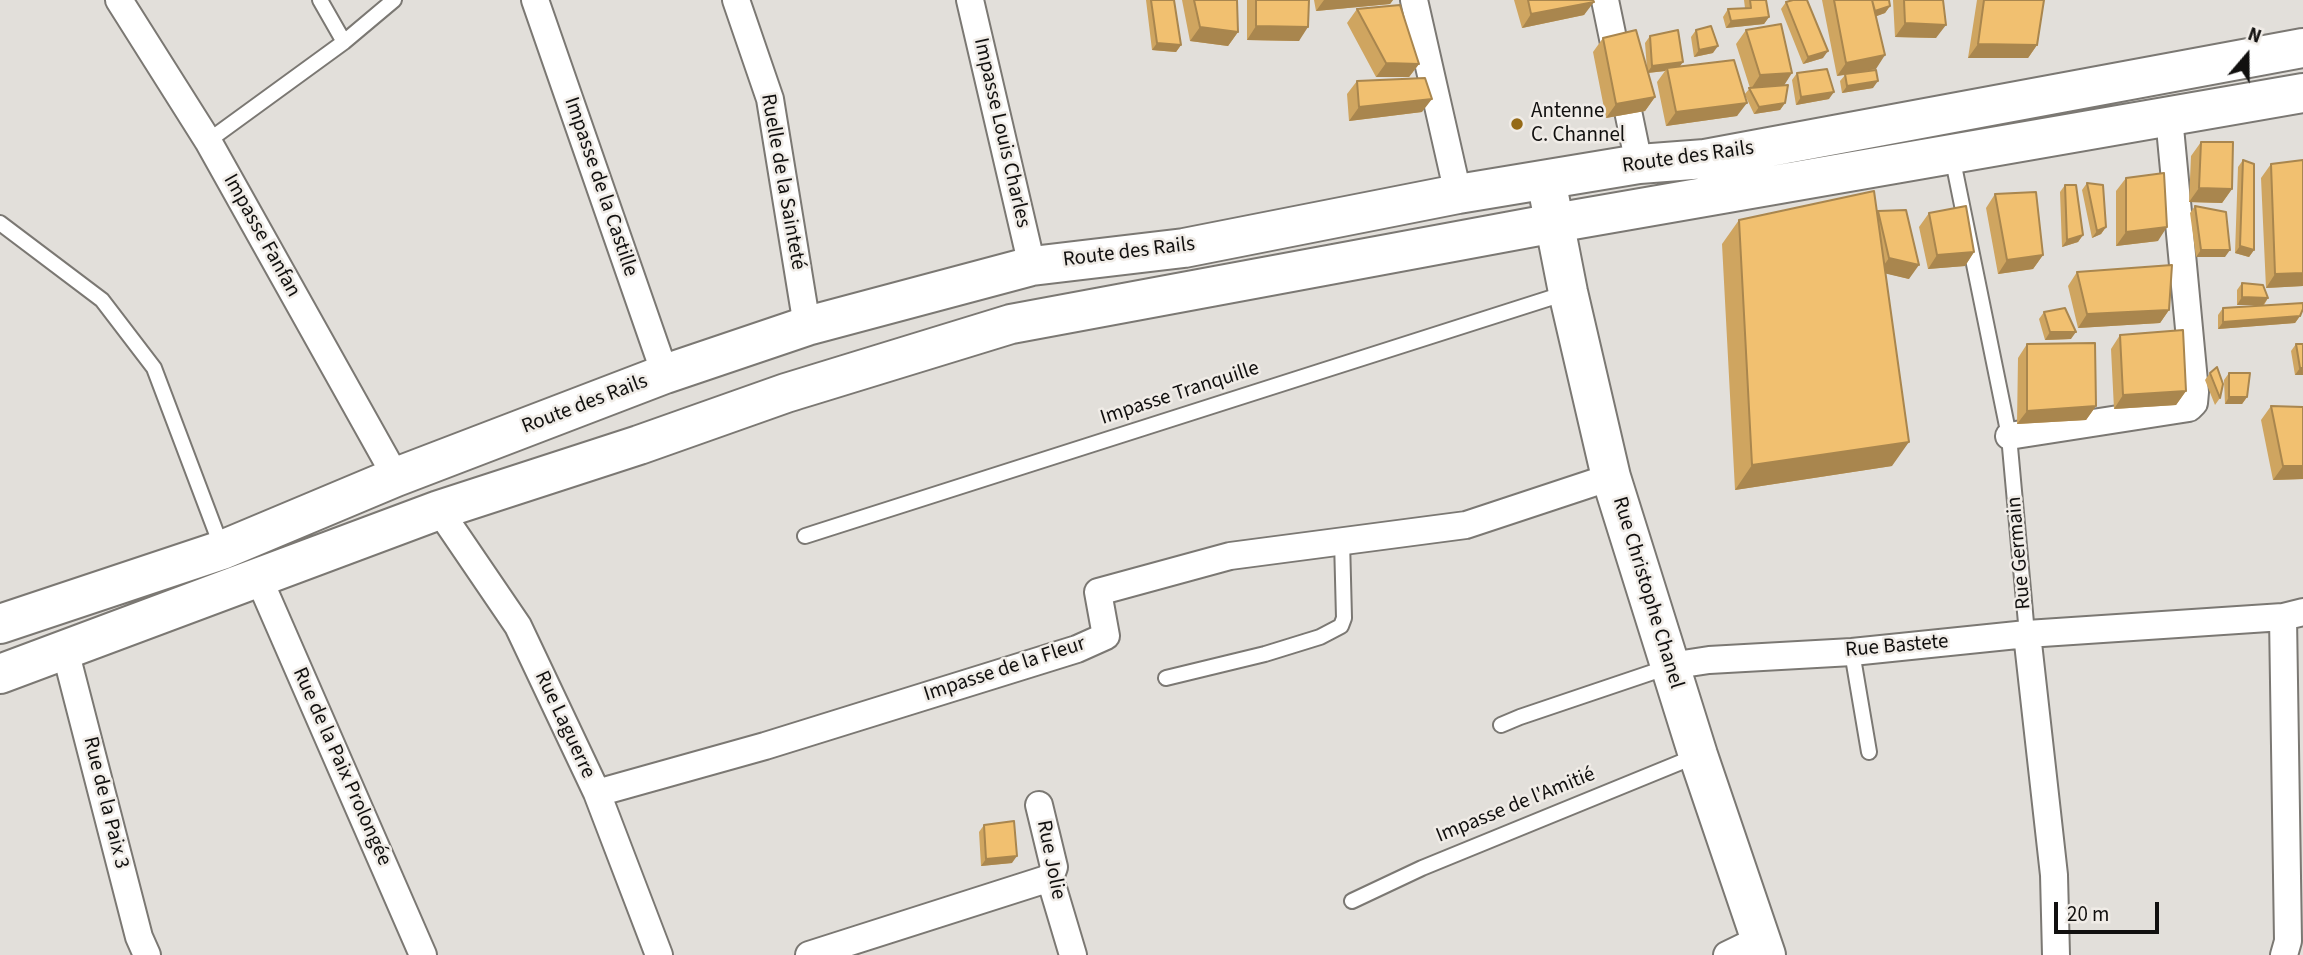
<!DOCTYPE html>
<html>
<head>
<meta charset="utf-8">
<style>
  body { margin:0 }
  #map { position:relative; width:2303px; height:955px; overflow:hidden; background:#e2dfda; font-family:"Source Sans 3",sans-serif }
  canvas { display:block }
  .north { position:absolute; left:2212px; top:21px; width:70px; height:70px; -webkit-text-stroke:5px #f0ece7; paint-order:stroke; rotate:20deg; font-size:19px; font-weight:700; line-height:28px; text-align:center; color:#11100f }
  .north::after { content:''; display:block; margin:auto; width:24px; height:32px; background:#11100f; clip-path:polygon(50% 0,100% 100%,50% 72%,0 100%) }
  .scale { position:absolute; left:2054px; top:902px; width:105px; height:32px; box-sizing:border-box; border:4px solid #11100f; border-top:0; padding-left:9px; font-size:21px; line-height:24px; white-space:nowrap; color:#11100f; -webkit-text-stroke:5px #f0ece7; paint-order:stroke }
</style>
</head>
<body>
<div id="map">
<canvas width="2303" height="955"></canvas>
<div class="north">N</div>
<div class="scale">20 m</div>
</div>
<script>
const ctx = document.querySelector('canvas').getContext('2d');
ctx.lineJoin = 'round';
function trace(path, color, width, dash) {
  ctx.strokeStyle = color;
  ctx.lineWidth = width;
  ctx.lineCap = dash ? 'butt' : 'round';
  ctx.setLineDash(dash || []);
  ctx.stroke(path);
}
function fillPath(path, color) {
  ctx.fillStyle = color;
  ctx.fill(path, 'evenodd');
}
function write(font, color, halo, rows, align = 'center') {
  ctx.font = font + ' "Source Sans 3",sans-serif';
  ctx.lineWidth = 5;
  ctx.setLineDash([]);
  ctx.textBaseline = 'middle';
  ctx.strokeStyle = halo;
  ctx.fillStyle = color;
  for (const [text, x, y, turn = 0] of rows) {
    ctx.save();
    ctx.translate(x, y);
    ctx.rotate((+turn || 0) * Math.PI / 180);
    ctx.textAlign = isNaN(turn) ? turn : align;
    if (halo) ctx.strokeText(text, 0, 0);
    ctx.fillText(text, 0, 0);
    ctx.restore();
  }
}
const lane = new Path2D(`
  M320 0 344 42
  M208 141 344 42 394 0
  M1952 156 2009 436 2027 634
  M0 223 102 300 154 368 222 548
  M805 536 1566 293
  M1852 652 1869 752
  M1166 678 1265 654 1320 637 1341 626 1344 618 1342 540
  M1501 725 1520 717 1668 667
  M1352 901 1422 868 1696 756`);
const street = new Path2D(`
  M119 0 208 141 396 477
  M535 0 665 374
  M736 0 770 99 807 326
  M970 0 1032 266
  M1414 0 1458 194
  M1605 0 1639 164
  M2009 436 2189 408 2194 403 2195 392 2169 117
  M439 510 518 626 597 793 659 955
  M259 579 423 955
  M2283 617 2288 941 2284 955
  M2027 634 2054 875 2056 955
  M65 650 139 937 147 955
  M1670 666 1709 660 1852 652 2027 634 2283 617 2303 612
  M597 793 765 746 1077 649 1106 636 1098 592 1230 556 1466 525 1611 477
  M1039 805 1054 867 1050 878 1073 955
  M809 955 1050 878
  M1727 955 1760 939`);
const secondary = new Path2D(`
  M1546 180 1568 292 1611 477 1698 755 1766 955`);
const primary = new Path2D(`
  M0 624 222 550 396 477 665 374 807 326 1032 266 1184 248 1458 194 1639 164 1705 159 2303 48
  M0 674 439 510 639 445 786 393 1011 324 1555 223 2303 93`);
const wall = new Path2D(`
  M1146 0H1174L1181 45 1176 52 1152 50Z
  M1182 0H1237L1238 32 1228 46 1190 41Z
  M1247 0H1309L1299 41 1247 40Z
  M1314 0H1393L1390 4 1316 11Z
  M1514 0H1593L1584 15 1522 28Z
  M1744 0H1766L1769 17 1764 24 1726 28 1723 17 1728 9 1745 8Z
  M1822 0H1889L1890 6 1885 13 1876 16V69L1857 73 1873 88 1842 93 1840 81 1845 75 1837 76Z
  M1893 0H1943L1936 38 1895 37Z
  M1977 0H2044L2037 45 2028 58H1968Z
  M1786 2 1823 58 1803 64 1781 9Z
  M1357 9 1419 64 1409 77H1376L1347 23Z
  M1696 30 1713 53 1694 57 1691 37Z
  M1746 30 1784 85 1785 103 1780 110 1754 114 1745 95 1737 116 1666 126 1657 82 1665 71 1648 73 1655 97 1645 111 1606 118 1593 52 1603 38 1647 69 1645 43 1650 36 1680 66 1744 95 1750 88 1736 44Z
  M1797 73 1829 99 1796 105 1792 80Z
  M1357 81 1422 112 1349 121 1347 94Z
  M2201 142 2232 189 2222 203 2189 202 2191 156Z
  M2243 160 2254 250 2249 257 2235 253 2238 167Z
  M2303 160V286L2266 288 2261 178 2271 164Z
  M2126 178 2158 241 2116 246V191Z
  M2087 183 2106 227 2101 234 2092 238 2082 190Z
  M2065 185 2083 235 2078 242 2062 247 2060 192Z
  M1995 194 2043 255 2033 269 1998 274 1986 208Z
  M2195 206 2225 257H2196L2190 213Z
  M1878 211 1909 279 1885 273 1892 466 1735 490 1722 244 1739 220 1877 213Z
  M1929 213 1974 252 1965 266 1928 269 1919 227Z
  M2077 272 2169 310 2160 323 2078 328 2068 286Z
  M2242 283 2268 298 2264 305 2300 316 2295 323 2218 329V315L2223 308 2262 305H2237V290Z
  M2044 312 2071 339 2045 340 2039 319Z
  M2120 335 2186 391 2176 405 2114 409 2111 349Z
  M2027 344 2096 406 2086 420 2017 424 2018 358Z
  M2296 344H2303V375H2295L2291 351Z
  M2210 373 2220 398 2215 405 2205 380Z
  M2229 373 2247 397 2242 404H2225L2224 380Z
  M2271 406 2303 407V479L2273 480 2261 420Z
  M984 825 1012 863 981 866 979 832Z`);
const shadedWall = new Path2D(`
  M1324 0H1393L1390 4 1316 11Z
  M1594 2 1584 15 1522 28 1531 14Z
  M1890 6 1885 13 1869 19 1874 11Z
  M1769 17 1764 24 1726 28 1731 21Z
  M1905 23 1946 25 1936 38 1895 37Z
  M1256 26 1308 27 1299 41 1247 40Z
  M1200 27 1238 32 1228 46 1190 41Z
  M1157 43 1181 45 1176 52 1152 50Z
  M1978 44 2037 45 2028 58H1968Z
  M1718 46 1713 53 1694 57 1699 50Z
  M1828 51 1823 58 1803 64 1808 57Z
  M1885 55 1876 69 1837 76 1846 63Z
  M1683 62 1678 69 1667 68 1665 71 1647 73 1652 66Z
  M1386 63 1419 64 1409 77H1376Z
  M1792 73 1783 87 1751 89 1760 75Z
  M1878 81 1873 88 1842 93 1847 86Z
  M1834 92 1829 99 1796 105 1801 97Z
  M1655 97 1645 111 1606 118 1616 104Z
  M1432 99 1422 112 1349 121 1359 107Z
  M1747 103 1737 116 1666 126 1676 112Z
  M1785 103 1780 110 1754 114 1759 107Z
  M2199 188 2232 189 2222 203 2189 202Z
  M2106 227 2101 234 2092 238 2097 231Z
  M2167 227 2158 241 2116 246 2126 232Z
  M2083 235 2078 242 2062 247 2067 240Z
  M2240 246 2254 250 2249 257 2235 253Z
  M2201 250H2230L2225 257H2196Z
  M1974 252 1965 266 1928 269 1937 255Z
  M2043 255 2033 269 1998 274 2007 260Z
  M1889 258 1919 265 1909 279 1879 272Z
  M2303 273V286L2266 288 2275 274Z
  M2242 297 2268 298 2263 305H2237Z
  M2169 310 2160 323 2078 328 2087 314Z
  M2300 316 2295 323 2218 329 2223 322Z
  M2050 332H2076L2071 339 2045 340Z
  M2300 368H2303V375H2295Z
  M2186 391 2176 405 2114 409 2123 395Z
  M2229 397H2247L2242 404H2225Z
  M2096 406 2086 420 2017 424 2027 411Z
  M1909 442 1892 466 1735 490 1752 465Z
  M2283 466H2303V479L2273 480Z
  M1017 856 1012 863 981 866 986 859Z`);
const building = new Path2D(`
  M1151 0H1174L1181 45 1157 43Z
  M1194 0H1237L1238 32 1200 27Z
  M1256 0H1309L1308 27 1256 26Z
  M1528 0H1593L1594 2 1531 14Z
  M1750 0H1766L1769 17 1731 21 1728 9 1751 8Z
  M1793 0H1807L1828 51 1808 57 1786 2Z
  M1834 0H1872L1885 55 1846 63Z
  M1872 0H1889L1890 6 1875 11Z
  M1904 0H1943L1946 25 1905 23Z
  M1984 0H2044L2037 45 1978 44Z
  M1400 5 1419 64 1386 63 1357 9Z
  M1781 24 1792 73 1760 75 1746 30Z
  M1711 26 1718 46 1699 50 1696 30Z
  M1636 30 1655 97 1616 104 1603 38Z
  M1678 30 1683 62 1652 66 1650 36Z
  M1734 60 1747 103 1676 112 1667 68Z
  M1827 69 1834 92 1801 97 1797 73Z
  M1876 70 1878 81 1847 86 1845 74Z
  M1425 78 1432 99 1359 107 1357 81Z
  M1788 85 1785 103 1759 107 1749 88Z
  M2201 142H2233L2232 189 2199 188Z
  M2243 160 2254 164V250L2240 246Z
  M2303 160V273L2275 274 2271 164Z
  M2164 173 2167 227 2126 232V178Z
  M2087 183 2103 185 2106 227 2097 231Z
  M2065 185H2076L2083 235 2067 240Z
  M1874 191 1909 442 1752 465 1739 220Z
  M2036 192 2043 255 2007 260 1995 194Z
  M1966 206 1974 252 1937 255 1929 213Z
  M2195 206 2226 212 2230 250H2201Z
  M1906 210 1919 265 1889 258 1878 211Z
  M2172 265 2169 310 2087 314 2077 272Z
  M2242 283 2263 285 2268 298 2242 297Z
  M2303 303V309L2300 316 2223 322V308Z
  M2065 308 2076 332H2050L2044 312Z
  M2183 330 2186 391 2123 395 2120 335Z
  M2095 343 2096 406 2027 411V344Z
  M2296 344H2303V368H2300Z
  M2217 367 2223 384 2220 398 2210 373Z
  M2229 373H2250L2247 397H2229Z
  M2271 406 2303 407V466H2283Z
  M1014 821 1017 856 986 859 984 825Z`);
const markers = [
  [1517,124,7,"#956a17"]
];
const poiNames = [
  ["Antenne",1531,112],
  ["C. Channel",1531,136]
];
const streetNames = [
  ["Impasse Louis Charles",1001,133,77],
  ["Route des Rails",1688,158,-8],
  ["Ruelle de la Sainteté",782,182,80],
  ["Impasse de la Castille",600,187,71],
  ["Impasse Fanfan",261,236,61],
  ["Route des Rails",1129,253,-7],
  ["Impasse Tranquille",1180,394,-18],
  ["Route des Rails",585,405,-21],
  ["Rue Germain",2020,553,-95],
  ["Rue Christophe Chanel",1647,593,73],
  ["Rue Bastete",1897,647,-5],
  ["Impasse de la Fleur",1005,670,-18],
  ["Rue Laguerre",564,725,65],
  ["Rue de la Paix Prolongée",341,767,66],
  ["Rue de la Paix 3",105,803,76],
  ["Impasse de l'Amitié",1516,806,-22],
  ["Rue Jolie",1050,860,79]
];
trace(lane, '#7b7873', 18);
trace(street, '#7b7873', 30);
trace(secondary, '#7b7873', 42);
trace(primary, '#7b7873', 42);
trace(lane, '#fff', 14);
trace(street, '#fff', 26);
trace(secondary, '#fff', 38);
trace(primary, '#fff', 38);
fillPath(wall, '#cfa560');
fillPath(shadedWall, '#a9864e');
fillPath(building, '#f1c070');
trace(building, '#a9864e', 2);
for (const [x, y, r, color] of markers) {
  const dot = new Path2D();
  dot.arc(x, y, r, 0, 2 * Math.PI);
  ctx.fillStyle = color;
  ctx.fill(dot);
  trace(dot, '#f0ece7', 2.5);
}
write('21px', '#11100f', '#f0ece7', poiNames, 'left');
write('21px', '#11100f', '#f0ece7', streetNames);
</script>
</body>
</html>
